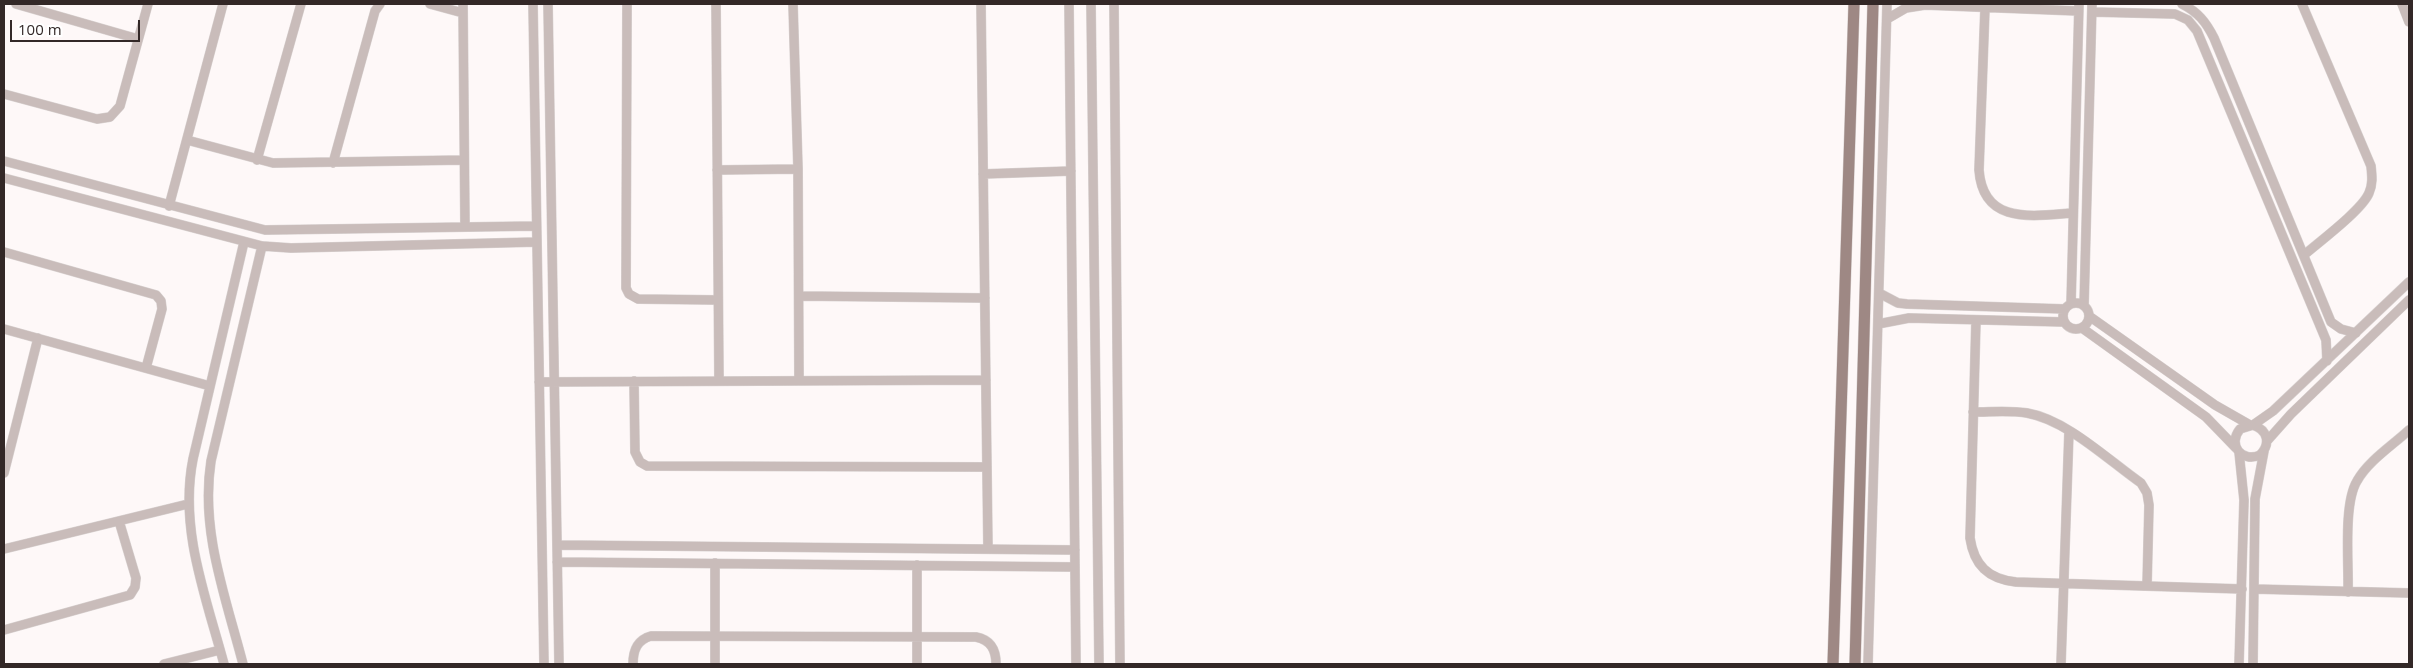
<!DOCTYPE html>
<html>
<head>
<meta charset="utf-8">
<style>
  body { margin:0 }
  #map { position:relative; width:2413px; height:668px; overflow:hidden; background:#fef8f8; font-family:"Open Sans",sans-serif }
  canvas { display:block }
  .frame { position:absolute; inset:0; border:5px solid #332827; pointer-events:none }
  .scale { position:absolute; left:10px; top:20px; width:130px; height:22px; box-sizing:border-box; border:2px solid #332827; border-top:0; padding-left:6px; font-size:15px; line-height:18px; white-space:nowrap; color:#332827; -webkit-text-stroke:4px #fff; paint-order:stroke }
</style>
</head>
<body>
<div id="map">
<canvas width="2413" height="668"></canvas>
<div class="frame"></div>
<div class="scale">100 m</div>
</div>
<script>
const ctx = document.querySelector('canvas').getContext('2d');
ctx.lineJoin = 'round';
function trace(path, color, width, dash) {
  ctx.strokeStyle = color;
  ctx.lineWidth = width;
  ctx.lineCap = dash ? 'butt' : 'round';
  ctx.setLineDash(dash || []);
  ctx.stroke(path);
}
const minor = new Path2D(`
  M16 4 138 39
  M430 4 463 13
  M463 4 465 227
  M533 4 544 664
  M548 4 559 664
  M627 4 626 288 629 294 638 299 718 300
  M716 4 719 381
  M793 4 798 169 799 381
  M981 4 988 549
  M1069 4 1076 664
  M1091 4 1099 664
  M1114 4 1120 664
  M2182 4C2198 12 2206 22 2214 38L2331 322 2341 329 2356 333
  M2302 4 2371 166C2372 176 2373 184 2369 193 2362 210 2319 242 2304 255
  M2402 4 2409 22
  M1985 8 1979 170C1983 225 2032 216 2073 213
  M2092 12 2175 14 2188 20 2197 31 2326 340 2327 361
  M1887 19 1906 8 1925 5 2078 11
  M4 94 97 119 110 117 120 106 148 4
  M187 140 273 163 464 160
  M257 160 301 4
  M4 161 265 230 536 226
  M333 163 375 11 380 4
  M717 170 798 169
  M983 174 1071 171
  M4 178 262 246 291 248 537 242
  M169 206 223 4
  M4 252 156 295 161 301 162 309 146 368
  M1879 293 1898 303 1907 304 2065 309
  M799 296 985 298
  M2063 316a13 13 0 1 1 26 0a13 13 0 1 1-26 0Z
  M2071 304 2079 4
  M2084 306 2092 4
  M2089 316 2215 405 2250 425
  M1976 320 1970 538C1974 565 1988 579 2016 582L2242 589
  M1878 324 1909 318 2064 322
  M2082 328 2206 417 2236 448
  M4 329 210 386
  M634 381 635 452 640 462 647 466 987 467
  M539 382 986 380
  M1973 412C1991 412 2010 410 2027 413 2067 420 2108 460 2141 483L2147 493 2149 505 2147 586
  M2253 425C2268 430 2271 444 2260 455 2242 463 2227 445 2240 429L2253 425 2273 411 2409 282
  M2267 441 2291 414 2409 300
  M2239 452 2244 500 2239 664
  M4 473 38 338
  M557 545 1075 550
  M4 549 188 504
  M557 562 1075 567
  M715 563V664
  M917 565V664
  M2254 589 2409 593
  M2348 592C2349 564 2343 504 2357 481 2368 461 2393 445 2409 430
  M4 630 130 595 135 587 136 578 119 521
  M164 664 220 650
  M224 664C206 597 179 529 193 459L244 242
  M243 664C226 598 200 531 211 461L262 246
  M633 664C633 650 637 640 651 636L976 637C991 640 996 650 996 664
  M1868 664 1887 4
  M2061 664 2069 431
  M2253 664 2255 499 2264 451`);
const major = new Path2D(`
  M1833 664 1854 4
  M1855 664 1873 4`);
trace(minor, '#d9d3d2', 10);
trace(major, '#d9d3d2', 12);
trace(minor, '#c9bcba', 9);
trace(major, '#9e8884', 11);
</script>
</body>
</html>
